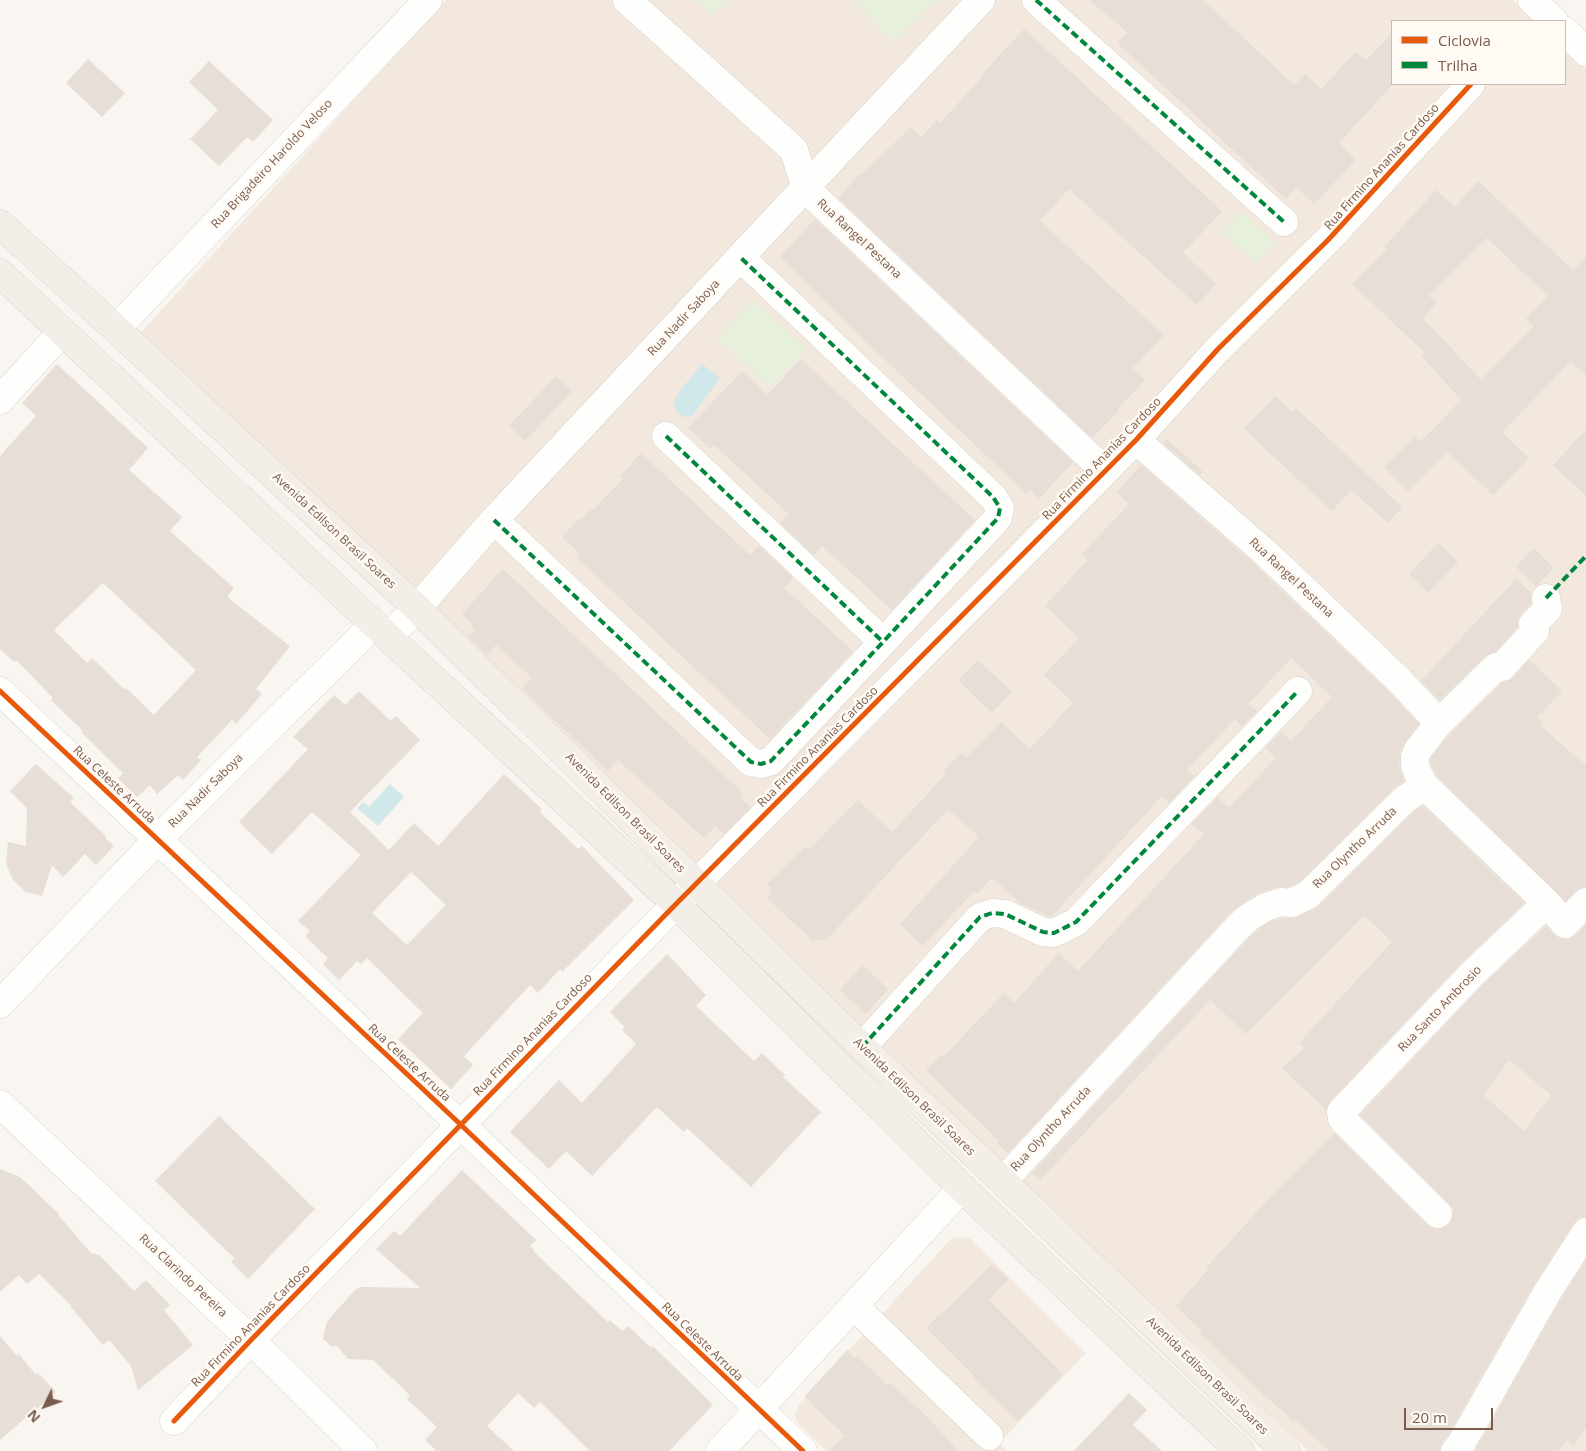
<!DOCTYPE html>
<html>
<head>
<meta charset="utf-8">
<style>
  body { margin:0 }
  #map { position:relative; width:1586px; height:1451px; overflow:hidden; background:#f9f5f0; font-family:"Open Sans",sans-serif }
  canvas { display:block }
  .legend { position:absolute; left:1391px; top:20px; width:175px; height:65px; box-sizing:border-box; background:#fffaf3; border:1px solid #cabbb1; margin:0; padding:6px 9px; list-style:none; font-size:15px; color:#7a5c4d }
  .legend li { display:flex; align-items:center; gap:10px; height:25px }
  .legend b { width:25px; border:1px solid #cabbb1 }
  .north { position:absolute; left:20px; top:1381px; width:50px; height:50px; -webkit-text-stroke:4px #fffaf3; paint-order:stroke; rotate:228deg; font-size:14px; font-weight:700; line-height:20px; text-align:center; color:#7a5c4d }
  .north::after { content:''; display:block; margin:auto; width:18px; height:22px; background:#7a5c4d; clip-path:polygon(50% 0,100% 100%,50% 72%,0 100%) }
  .scale { position:absolute; left:1404px; top:1408px; width:89px; height:22px; box-sizing:border-box; border:2px solid #7a5c4d; border-top:0; padding-left:6px; font-size:15px; line-height:18px; white-space:nowrap; color:#7a5c4d; -webkit-text-stroke:4px #fffaf3; paint-order:stroke }
</style>
</head>
<body>
<div id="map">
<canvas width="1586" height="1451"></canvas>
<ul class="legend">
<li><b style="height:6px;background:#e8590c"></b>Ciclovia</li>
<li><b style="height:6px;background:#00873e"></b>Trilha</li>
</ul>
<div class="north">N</div>
<div class="scale">20 m</div>
</div>
<script>
const ctx = document.querySelector('canvas').getContext('2d');
ctx.lineJoin = 'round';
function fillPath(path, color) {
  ctx.fillStyle = color;
  ctx.fill(path, 'evenodd');
}
function trace(path, color, width, dash) {
  ctx.strokeStyle = color;
  ctx.lineWidth = width;
  ctx.lineCap = dash ? 'butt' : 'round';
  ctx.setLineDash(dash || []);
  ctx.stroke(path);
}
function write(font, color, halo, rows, align = 'center') {
  ctx.font = font + ' "Open Sans",sans-serif';
  ctx.lineWidth = 5;
  ctx.setLineDash([]);
  ctx.textBaseline = 'middle';
  ctx.strokeStyle = halo;
  ctx.fillStyle = color;
  for (const [text, x, y, turn = 0] of rows) {
    ctx.save();
    ctx.translate(x, y);
    ctx.rotate((+turn || 0) * Math.PI / 180);
    ctx.textAlign = isNaN(turn) ? turn : align;
    if (halo) ctx.strokeText(text, 0, 0);
    ctx.fillText(text, 0, 0);
    ctx.restore();
  }
}
const residential = new Path2D(`
  M446 0H1513L1535 21H1392V84H1565V49L1586 69V1451H1308L134 340Z
  M956 1237 969 1238 1086 1353 999 1443 1007 1451H826L797 1422 795 1416 799 1404 950 1240Z`);
const green = new Path2D(`
  M695 0H728L713 16Z
  M854 0H936L894 42Z
  M1242 211 1275 243 1256 264 1222 232Z
  M753 300 806 349 770 387 718 338Z`);
const water = new Path2D(`
  M702 364 720 378 693 415C688 418 683 418 679 414 676 411 674 407 674 403 675 394 696 372 702 364Z
  M390 784 404 797 378 826 357 808 363 802 369 807Z`);
const building = new Path2D(`
  M1089 0H1203L1294 85 1305 74 1321 89 1356 52 1366 60 1392 33V85L1339 143 1356 160 1314 204 1296 187 1286 199 1117 43 1127 32Z
  M1024 29 1222 211 1183 253 1216 284 1197 305 1069 189 1040 221 1164 335 1133 368 1145 380 1117 410 1118 412 1092 438 838 198 861 173 862 174 911 127 921 137 937 120 940 123 983 76 982 74Z
  M88 59 125 93 102 117 66 83Z
  M209 61 273 120 253 142 247 137 219 166 190 139 218 110 189 82Z
  M1478 181 1573 270 1586 257V375L1571 361 1502 432 1529 458 1493 495 1447 452 1408 491 1384 467 1415 436 1421 442 1461 400 1421 355 1424 352 1352 284 1387 249 1384 247 1436 190 1455 207ZM1487 238 1548 296 1526 319 1534 326 1481 380 1423 318 1437 303 1429 296Z
  M815 219 1073 462 1039 499 1030 490 1027 494 866 342 780 257Z
  M801 359 975 520 892 610 822 546 814 555 780 523 789 514 714 445 711 449 688 428 742 371 767 395Z
  M57 364 148 448 129 470 182 517 170 531 234 588 227 597 290 646 256 689 262 694 236 724 232 720 197 757 201 760 183 780 178 775 157 794 150 785 137 797 118 779 123 773 81 732 83 731 51 700 53 698 16 660 14 662 0 649V456L36 416 22 403ZM103 583 196 670 154 715 126 688 124 689 92 658 87 663 54 630Z
  M556 376 572 391 525 441 509 426Z
  M1275 396 1292 412 1296 408 1402 507 1388 523 1351 490 1332 511 1244 429Z
  M1586 430V496L1553 465Z
  M1167 439 1203 472 1200 475 1163 443Z
  M641 453 750 555 759 546 793 578 784 588 853 651 770 739 576 557 580 554 562 537 580 518 581 520 591 509 593 510 623 479 620 476Z
  M1141 465 1257 567 1389 692 1419 724 1406 741 1400 751 1399 765 1404 781 1394 788 1299 882 1288 887H1276L1258 893 1241 904 1229 914 1008 1153 997 1143 999 1141 926 1070 942 1054 944 1056 1004 993 1014 1003 1059 953 1078 971 1204 834 1192 824 1218 797 1229 808 1276 758 1265 748 1281 732 1291 741 1332 697 1291 658 1248 704 1257 711 1242 726 1235 719 1187 770 1194 776 1169 803 1162 796 1051 917 1021 904 992 878 977 894 974 891 923 946 900 924 979 837 948 809 826 940 815 939 813 941 767 898 771 894 768 892 772 888 767 884 805 846 809 850 858 800 892 832 946 774 943 772 961 753 966 757 1001 722 1030 749 1073 703 1044 675 1079 638 1045 606 1088 560 1082 554 1129 504 1117 492Z
  M1438 543 1458 562 1428 593 1409 574Z
  M1534 548 1554 568 1536 586 1516 567Z
  M504 570 744 794 741 798 750 807 724 834 715 826 704 838 618 760 608 771 522 689 532 678 496 645 487 655 468 637 475 630 471 626 473 624 462 614 500 572Z
  M1516 579 1531 593V604L1522 613 1518 620V627L1495 652 1485 656 1440 701 1421 681Z
  M978 660 1012 692 992 713 958 680Z
  M1529 660 1562 691 1537 717 1542 722 1540 725 1586 766V887H1581L1575 891 1566 901 1437 776 1430 762 1431 758 1451 733 1502 683 1513 678Z
  M359 691 391 721 396 716 420 740 350 812 389 850 414 823 438 846 504 774 542 809 540 812 578 849 582 846 634 900 562 972 560 969 538 993 530 985 464 1056 473 1065 451 1089 398 1039 423 1013 367 958 361 964 357 961 339 980 323 964 328 958 305 936 310 931 298 921 361 855 312 812 272 854 239 822 308 749 293 737 334 695 345 705ZM411 872 446 905 407 945 372 913Z
  M36 764 74 798 70 802 106 836 105 838 114 846 96 865 85 854 63 877 52 865 42 896 26 892 13 880 6 864 8 842 26 846 27 808 10 791Z
  M1423 806 1524 903 1461 963 1330 1101 1326 1110 1282 1068 1304 1048 1299 1043 1392 942 1364 915 1246 1034 1210 1000 1040 1180 1032 1173 1250 937 1258 930 1272 921 1283 918 1298 917 1319 906 1415 811Z
  M1586 925V1216L1578 1218 1573 1224 1535 1283 1449 1433 1442 1442 1440 1451H1329L1295 1419 1293 1421 1265 1395 1264 1396 1200 1333 1202 1331 1176 1306 1208 1270 1206 1268 1273 1194 1334 1133 1427 1225 1435 1229H1443L1449 1225 1453 1217V1209L1449 1203 1360 1115 1483 985 1546 926 1553 934 1560 939H1568L1576 935ZM1509 1060 1551 1095 1524 1131 1483 1095Z
  M667 954 706 995 696 1006 754 1061 762 1053 785 1075 783 1077 821 1112 751 1187 687 1128 684 1132 657 1107 592 1176 566 1151 549 1169 510 1132 559 1080 582 1103 636 1044 622 1030 625 1027 610 1012Z
  M863 965 888 989 866 1014 840 990Z
  M219 1116 315 1209 248 1279 231 1262 234 1258 155 1181Z
  M0 1169 20 1177 59 1214 58 1215 91 1253 99 1255 134 1291 146 1280 170 1305 164 1310 193 1345 138 1390 131 1366 109 1340 103 1345 70 1306 71 1305 39 1274 27 1284 19 1275 0 1292Z
  M462 1170 536 1240 530 1246 535 1251 534 1252 608 1322 610 1320 622 1331 628 1326 647 1344 652 1348 653 1346 713 1405 669 1451H590L540 1402 534 1408 518 1393 487 1426 514 1451H437L425 1440 437 1427 407 1399 410 1395 373 1360 348 1359 338 1347 331 1346 323 1339 326 1324 329 1319 355 1290 361 1287 420 1288 376 1249 394 1231 400 1236Z
  M1586 1261V1427L1574 1445 1567 1440 1558 1451H1475L1561 1299Z
  M992 1264 1008 1279 989 1300 1063 1374 1018 1421 980 1385 973 1377 974 1376 926 1328 942 1312 944 1313Z
  M0 1336 17 1356 19 1354 36 1375 38 1373 56 1392 0 1440Z
  M847 1350 854 1358 857 1356 887 1385 890 1383 921 1411 959 1451H830L845 1435 811 1404 812 1403 805 1396Z
  M1129 1393 1147 1410 1133 1425 1162 1451H1074Z`);
const minor = new Path2D(`
  M627 0 794 150 806 189 1105 471
  M1036 0 1284 222
  M1532 0 1554 21
  M1565 31 1586 52
  M116 329 428 0
  M0 400 62 332
  M666 436 883 642
  M1136 440 1268 555 1400 681 1439 723
  M494 520 751 762 761 764 771 761 883 642 998 518 1000 508 993 497 741 258
  M1546 598 1548 609 1533 624 1535 631 1502 667H1496L1439 723 1418 750C1410 763 1418 774 1425 786L1547 903 1565 924 1586 902
  M388 637 417 608 494 520 981 0
  M0 691 460 1124 803 1451
  M0 1004 157 840 374 624
  M862 1047 980 917 992 913 1005 914 1043 932 1054 933 1076 922 1298 691
  M0 1104 251 1340 363 1451
  M1003 1181 1239 926 1249 917 1266 907 1281 902 1291 903 1308 895 1405 799 1425 786
  M1438 1214 1342 1119 1341 1112 1472 974 1547 903
  M854 1306 989 1436
  M174 1421 251 1340 676 904 1136 440 1218 349 1328 240 1471 84
  M720 1451 962 1188
  M1455 1451 1462 1442 1548 1291 1586 1232`);
const major = new Path2D(`
  M0 224 116 329 417 608 862 1047 1286 1451
  M0 273 374 624 676 904 962 1188 1240 1451`);
const quiet = new Path2D(`
  M1036 0 1284 222
  M666 436 883 642
  M494 520 751 762 761 764 771 761 883 642 998 518 1000 508 993 497 741 258
  M1546 598 1586 556
  M862 1047 980 917 992 913 1005 914 1043 932 1054 933 1076 922 1298 691`);
const cycleway = new Path2D(`
  M0 691 460 1124 803 1451
  M174 1421 251 1340 676 904 1136 440 1218 349 1328 240 1471 84`);
const streetNames = [
  ["Rua Brigadeiro Haroldo Veloso",272,164,-47],
  ["Rua Firmino Ananias Cardoso",1382,167,-48],
  ["Rua Rangel Pestana",859,239,43],
  ["Rua Nadir Saboya",684,318,-47],
  ["Rua Firmino Ananias Cardoso",1102,459,-46],
  ["Avenida Edilson Brasil Soares",334,531,43],
  ["Rua Rangel Pestana",1291,578,43],
  ["Rua Firmino Ananias Cardoso",818,747,-45],
  ["Rua Celeste Arruda",114,785,43],
  ["Rua Nadir Saboya",206,791,-45],
  ["Avenida Edilson Brasil Soares",625,813,45],
  ["Rua Olyntho Arruda",1355,848,-44],
  ["Rua Santo Ambrosio",1440,1009,-46],
  ["Rua Firmino Ananias Cardoso",533,1035,-46],
  ["Rua Celeste Arruda",409,1063,43],
  ["Avenida Edilson Brasil Soares",914,1097,44],
  ["Rua Olyntho Arruda",1051,1129,-47],
  ["Rua Clarindo Pereira",183,1276,43],
  ["Rua Firmino Ananias Cardoso",251,1326,-46],
  ["Rua Celeste Arruda",702,1342,44],
  ["Avenida Edilson Brasil Soares",1207,1376,44]
];
fillPath(residential, '#f2e8de');
fillPath(green, '#e7f0db');
fillPath(water, '#d0e8ea');
fillPath(building, '#e6ded7');
trace(minor, '#d7d1cb', 29);
trace(major, '#dad1cc', 29);
trace(minor, '#fefefd', 28);
trace(major, '#f3eee8', 28);
trace(quiet, '#00873e', 4, [8, 4]);
trace(cycleway, '#e8590c', 5);
write('12px', '#7a5c4d', '#fffaf3', streetNames);
</script>
</body>
</html>
